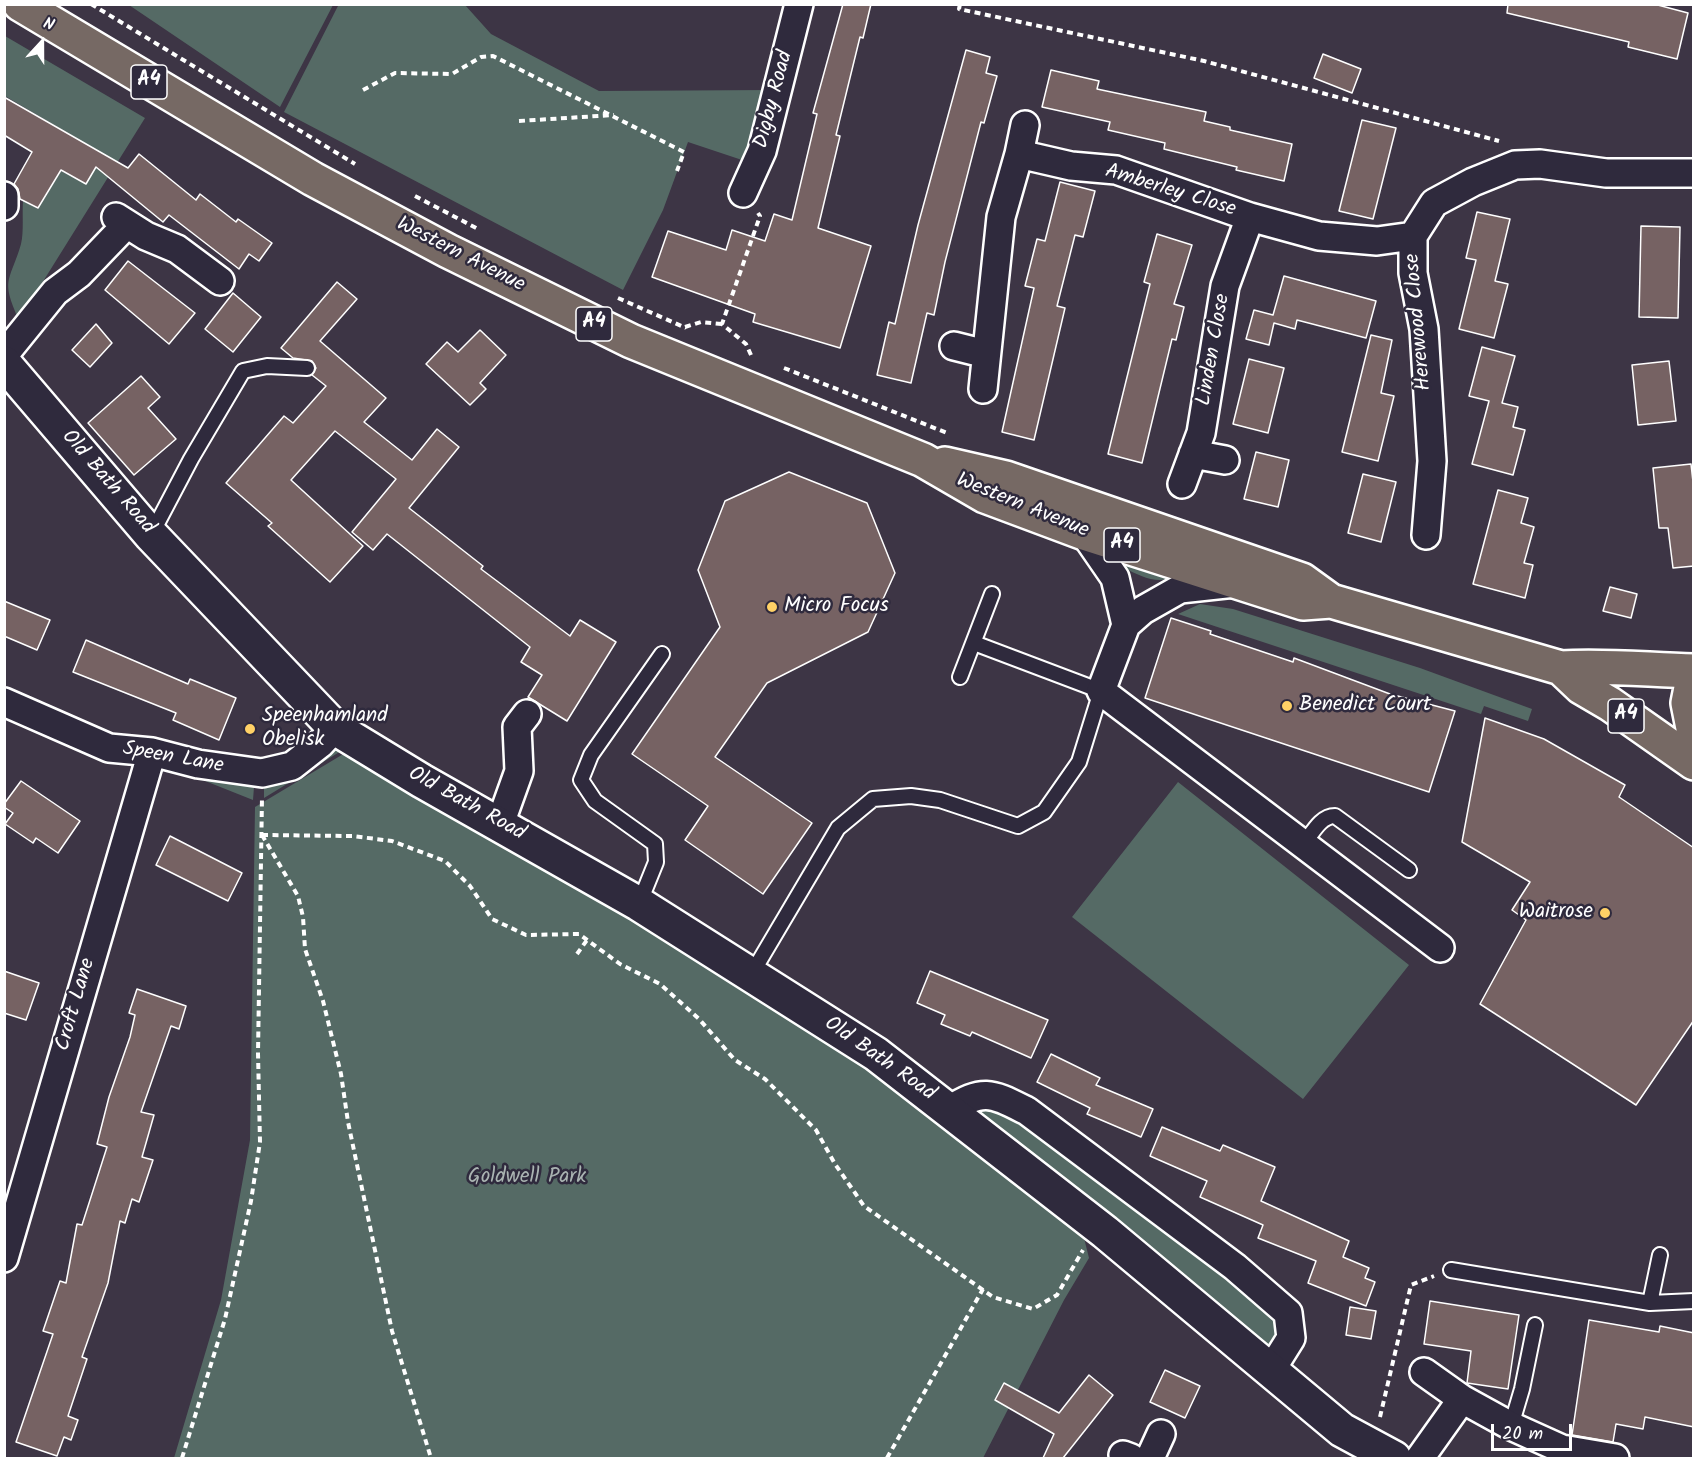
<!DOCTYPE html>
<html>
<head>
<meta charset="utf-8">
<style>
  body { margin:0 }
  #map { position:relative; width:1698px; height:1463px; overflow:hidden; background:#3d3545; font-family:Kalam,sans-serif }
  canvas { display:block }
  .frame { position:absolute; inset:0; border:6px solid #fff; pointer-events:none }
  .north { position:absolute; left:12px; top:12px; width:60px; height:60px; -webkit-text-stroke:4px #2f2a3d; paint-order:stroke; rotate:21deg; font-size:16px; font-weight:700; line-height:24px; text-align:center; color:#fff }
  .north::after { content:''; display:block; margin:auto; width:21px; height:27px; background:#fff; clip-path:polygon(50% 0,100% 100%,50% 72%,0 100%) }
  .scale { position:absolute; left:1491px; top:1424px; width:81px; height:27px; box-sizing:border-box; border:3px solid #fff; border-top:0; padding-left:8px; font-size:18px; line-height:21px; white-space:nowrap; color:#fff; -webkit-text-stroke:4px #2f2a3d; paint-order:stroke }
</style>
</head>
<body>
<div id="map">
<canvas width="1698" height="1463"></canvas>
<div class="frame"></div>
<div class="north">N</div>
<div class="scale">20 m</div>
</div>
<script>
const ctx = document.querySelector('canvas').getContext('2d');
ctx.lineJoin = 'round';
function fillPath(path, color) {
  ctx.fillStyle = color;
  ctx.fill(path, 'evenodd');
}
function trace(path, color, width, dash) {
  ctx.strokeStyle = color;
  ctx.lineWidth = width;
  ctx.lineCap = dash ? 'butt' : 'round';
  ctx.setLineDash(dash || []);
  ctx.stroke(path);
}
function write(font, color, halo, rows, align = 'center') {
  ctx.font = font + ' Kalam,sans-serif';
  ctx.lineWidth = 5;
  ctx.setLineDash([]);
  ctx.textBaseline = 'middle';
  ctx.strokeStyle = halo;
  ctx.fillStyle = color;
  for (const [text, x, y, turn = 0] of rows) {
    ctx.save();
    ctx.translate(x, y);
    ctx.rotate((+turn || 0) * Math.PI / 180);
    ctx.textAlign = isNaN(turn) ? turn : align;
    if (halo) ctx.strokeText(text, 0, 0);
    ctx.fillText(text, 0, 0);
    ctx.restore();
  }
}
const green = new Path2D(`
  M339 4 465 5 491 34 599 91 771 90 751 163 688 142 663 210 623 290 284 112Z
  M129 5H333L280 107Z
  M5 36 145 118 19 320C0 278 10 282 21 244 24 231 22 214 23 201L38 209 61 171 86 184 103 154 5 96Z
  M1117 554 1177 575C1160 586 1141 577 1123 567Z
  M1200 604 1233 609 1420 668 1532 709 1528 721 1484 706 1481 714 1178 614Z
  M321 745H351L264 798V775Z
  M350 750 631 912 868 1066 1084 1238 1089 1258 1064 1300 983 1458H174L221 1300 250 1140 255 807Z
  M155 761 255 774 253 800Z
  M1178 782 1409 965 1303 1099 1072 917Z
  M983 1095 1287 1314 1270 1367 950 1111Z`);
const building = new Path2D(`
  M843 4H871L863 38 860 37 836 135 840 136 818 228 871 246 840 348 753 322 755 314 652 277 668 231 726 250 732 230 765 241 774 214 792 220 817 114 813 113Z
  M1508 4H1654L1688 13 1677 59 1628 47 1629 42 1507 13Z
  M966 50 990 57 986 73 997 76 984 123 981 122 945 262 934 315 927 313 911 383 877 375 889 322 895 324 918 225Z
  M1323 54 1361 69 1352 93 1314 78Z
  M1051 70 1099 81 1097 89 1206 112 1204 121 1230 127V130L1292 144 1284 181 1236 170 1237 167 1164 149 1165 143 1108 130 1110 122 1042 107Z
  M4 97 128 168 139 154 196 200 200 194 236 222 238 219 272 243 259 261 249 254 239 269 169 215 163 222 96 167 86 184 61 170 38 208 20 199 18 189 14 184 32 152 4 135Z
  M1362 120 1396 128 1373 219 1339 211Z
  M1060 182 1095 191 1083 237 1075 235 1057 306 1065 308 1034 440 1002 432 1034 288 1025 286 1037 239 1045 241Z
  M1477 212 1510 219 1495 281 1508 284 1494 338 1459 329 1476 260 1466 258Z
  M1641 226 1680 227 1678 318 1639 317Z
  M1157 234 1192 245 1174 304 1184 307 1176 340 1172 339 1142 463 1108 454 1150 284 1144 282Z
  M128 261 195 313 169 344 105 290Z
  M1284 276 1376 301 1366 338 1297 320 1295 329 1274 323 1269 345 1246 339 1254 310 1273 315Z
  M337 282 357 299 320 341 386 398 364 422 412 460 437 429 459 447 409 508 483 566 481 569 570 636 580 620 616 642 567 721 528 697 542 675 521 662 530 647 387 534 373 550 352 532 396 479 335 431 291 480 363 546 330 582 268 526 272 523 226 483 284 416 293 423 326 386 312 375 316 368 312 361 293 358 281 348Z
  M233 293 261 317 233 352 205 329Z
  M96 324 112 343 90 367 72 350Z
  M480 330 506 355 480 383 486 389 470 405 426 364 447 342 458 352Z
  M1371 335 1392 340 1381 393 1394 396 1378 461 1342 452Z
  M1482 347 1515 356 1502 403 1518 407 1513 427 1525 430 1513 475 1472 464 1489 401 1469 396Z
  M1249 359 1284 368 1268 433 1233 424Z
  M1669 361 1676 421 1638 425 1632 365Z
  M141 376 160 397 148 408 176 439 134 475 88 423Z
  M1256 452 1289 460 1278 507 1244 499Z
  M1691 464 1694 491V566L1673 568 1668 528H1659L1653 468Z
  M789 472 867 503 895 573 868 632 767 683 715 757 812 823 763 894 685 840 708 806 632 754 720 627 698 570 725 501Z
  M1363 474 1396 482 1381 542 1348 533Z
  M1498 490 1528 498 1521 523 1534 527 1524 563 1533 565 1525 598 1473 584Z
  M1610 587 1637 594 1631 618 1603 611Z
  M4 601 50 620 37 650 4 636Z
  M1171 618 1211 631 1210 634 1293 662 1294 658 1390 694 1455 711 1429 792 1145 698Z
  M86 640 188 684 190 679 236 698 219 740 173 720 176 713 73 672Z
  M1485 718 1544 739 1625 785 1619 797 1694 848V1020L1636 1105 1480 1004 1526 920 1512 910 1530 882 1462 842Z
  M21 781 80 821 58 853 36 838 33 843 5 824 13 813 4 807V804Z
  M170 836 242 873 228 901 156 865Z
  M4 971 39 983 26 1020 4 1013Z
  M930 971 1048 1020 1031 1058 972 1032 970 1036 941 1024 945 1015 917 1003Z
  M137 989 186 1006 179 1029 171 1026 141 1112 154 1115 142 1157 153 1160 139 1202 132 1199 125 1223 120 1221 108 1283 82 1357 87 1359 68 1416 78 1420 71 1440 64 1437 57 1456 16 1442 53 1334 43 1331 60 1281 66 1283 77 1224 82 1225 107 1147 97 1144 109 1097 130 1037 135 1015 129 1013Z
  M1051 1054 1100 1078 1096 1085 1153 1109 1141 1137 1087 1114 1090 1108 1037 1082Z
  M1162 1127 1220 1151 1223 1145 1275 1167 1261 1201 1349 1241 1343 1257 1369 1268 1365 1278 1375 1282 1366 1306 1308 1283 1316 1261 1258 1238 1263 1225 1200 1197 1207 1181 1150 1156Z
  M1430 1301 1519 1315 1508 1389 1467 1383 1471 1351 1424 1344Z
  M1350 1307 1376 1311 1371 1339 1346 1335Z
  M1589 1320 1659 1332 1660 1326 1694 1333V1427L1645 1417 1643 1429 1616 1424 1613 1442 1572 1435Z
  M1165 1370 1200 1386 1185 1418 1150 1402Z
  M1089 1375 1113 1395 1063 1458H1043L1054 1434 995 1400 1004 1383 1059 1413Z`);
const path = new Path2D(`
  M91 4 355 164
  M960 4 959 9 1204 61 1499 141
  M363 90 395 73 452 74 481 57 493 56 684 152 677 171
  M519 121 614 115
  M415 196 480 230
  M618 298 686 328
  M685 327 701 322 722 324
  M751 355 746 344 722 324 760 216 758 213
  M784 368 947 433
  M262 835 352 836 392 841 445 861 470 886 492 919 526 935 579 934 620 964 660 984 699 1019 735 1060 765 1079 816 1130 835 1164 864 1206 993 1297 1033 1309 1057 1295 1083 1250
  M262 835 298 896 303 917 305 949 323 1001 341 1074 348 1122 392 1331 431 1458
  M577 954 587 940
  M1380 1417 1411 1285 1434 1276
  M182 1458 225 1319 251 1201 260 1142 258 1053 262 797
  M887 1458 983 1289`);
const service = new Path2D(`
  M151 535 191 459 243 371 267 366 307 368
  M960 677 992 594
  M1303 845C1312 834 1320 816 1335 816L1409 870
  M639 904 656 862 655 844 595 801 581 780 591 755 662 654
  M751 975 838 828 873 799 911 796 940 800 1018 826 1044 812 1079 762 1101 691 974 643
  M1451 1270 1650 1303 1694 1301
  M1650 1303 1660 1255
  M1511 1426 1522 1389 1535 1325`);
const minor = new Path2D(`
  M1019 154 1025 125
  M743 193 762 151 799 4
  M4 196V206
  M116 217 146 236 177 249 220 281
  M954 346 986 354
  M4 355 55 292 79 274 127 224
  M983 389 1001 217 1019 154 1071 166 1116 170 1250 217 1319 236 1377 241 1413 236
  M1193 454 1225 460
  M1182 484 1201 433 1225 286 1250 217
  M1084 533 1115 578 1126 625
  M1426 535 1432 461 1424 329 1413 273V236L1434 203 1473 182 1515 165 1540 164 1606 173H1694
  M1235 583 1180 589 1143 610 1126 625 1101 691 1440 948
  M4 702 109 748 152 752 198 764 262 773 292 766 320 744 335 728
  M500 824 519 771 517 727 527 714
  M949 1110C984 1088 991 1093 1027 1111L1235 1267 1288 1313 1291 1338 1271 1370
  M4 1258 152 752
  M1424 1372 1462 1399
  M1123 1455 1131 1458
  M1150 1458 1161 1434
  M1420 1458 1462 1399 1511 1426 1562 1449 1615 1458`);
const tertiary = new Path2D(`
  M4 363 151 535 335 728 422 781 639 904 876 1054 1105 1232 1342 1430 1394 1458`);
const primary = new Path2D(`
  M20 4 313 179 448 251 631 341 923 460 985 496 1084 533 1303 603 1331 601
  M945 464 1006 478 1302 580 1331 601 1561 668C1605 665 1649 670 1694 671
  M1561 668 1581 687 1610 704 1694 763
  M1694 673 1688 703 1694 733`);
const markers = [
  [772,607,6,"#ffd166"],
  [1287,706,6,"#ffd166"],
  [250,729,6,"#ffd166"],
  [1605,913,6,"#ffd166"]
];
const shields = [
  [149,82,36],
  [594,324,36],
  [1122,545,36],
  [1626,716,36]
];
const shieldNames = [
  ["A4",149,82],
  ["A4",594,324],
  ["A4",1122,545],
  ["A4",1626,716]
];
const streetNames = [
  ["Digby Road",775,100,-75],
  ["Amberley Close",1170,192,17],
  ["Western Avenue",460,256,27],
  ["Herewood Close",1420,322,-95],
  ["Linden Close",1215,350,-80],
  ["Old Bath Road",107,483,49],
  ["Western Avenue",1022,507,22],
  ["Speen Lane",173,759,10],
  ["Old Bath Road",466,805,29],
  ["Croft Lane",77,1005,-74],
  ["Old Bath Road",879,1060,35]
];
const poiNames = [
  ["Micro Focus",784,607],
  ["Benedict Court",1299,706],
  ["Speenhamland",262,717],
  ["Obelisk",262,741],
  ["Waitrose",1593,913,"right"]
];
const parkNames = [
  ["Goldwell Park",527,1178]
];
fillPath(green, '#556a65');
fillPath(building, '#766263');
trace(building, '#fff', 1.5);
trace(service, '#fff', 18);
trace(minor, '#fff', 32);
trace(tertiary, '#fff', 38);
trace(primary, '#fff', 38);
trace(path, '#fff', 4, [6, 4.5]);
trace(service, '#2f2a3d', 14);
trace(minor, '#2f2a3d', 27);
trace(tertiary, '#2f2a3d', 33);
trace(primary, '#766964', 33);
for (const [x, y, r, color] of markers) {
  const dot = new Path2D();
  dot.arc(x, y, r, 0, 2 * Math.PI);
  ctx.fillStyle = color;
  ctx.fill(dot);
  trace(dot, '#2f2a3d', 2);
}
for (const [x, y, w] of shields) {
  const box = new Path2D();
  box.roundRect(x - w / 2, y - 17, w, 34, 4.5);
  ctx.fillStyle = '#2f2a3d';
  ctx.fill(box);
  trace(box, '#fff', 1.5);
}
write('bold 20px', '#fff', null, shieldNames);
write('21px', '#fff', '#2f2a3d', streetNames);
write('21px', '#fff', '#2f2a3d', poiNames, 'left');
write('21px', '#aab4b2', '#2f2a3d', parkNames);
</script>
</body>
</html>
